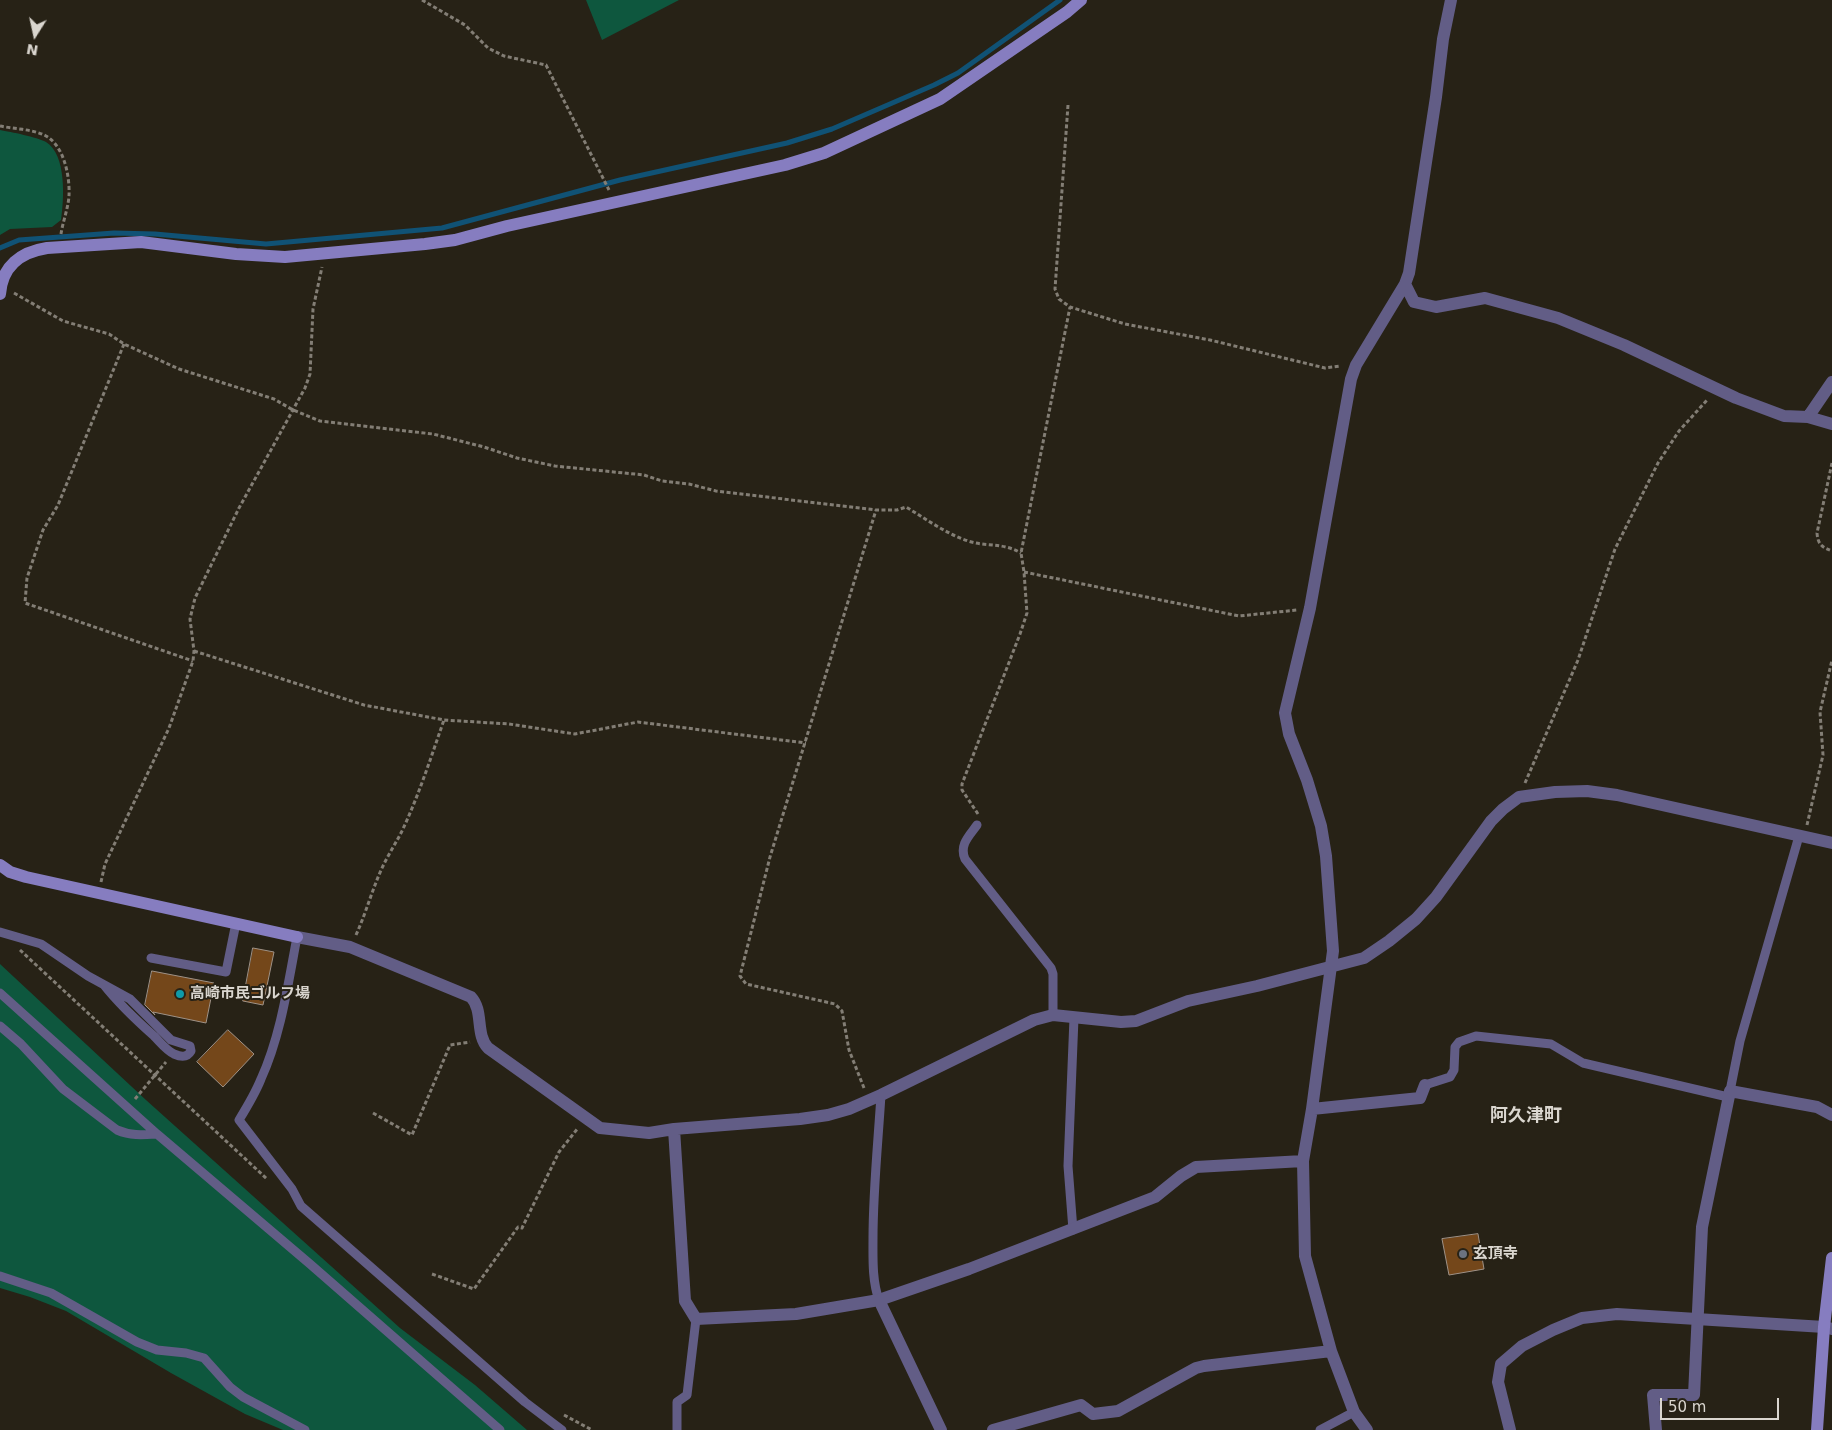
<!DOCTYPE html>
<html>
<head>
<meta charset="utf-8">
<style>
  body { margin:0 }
  #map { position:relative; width:1832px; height:1430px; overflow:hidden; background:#272216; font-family:"DejaVu Sans",sans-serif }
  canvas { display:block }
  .north { position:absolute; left:10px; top:10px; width:50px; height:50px; -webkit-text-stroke:4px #272216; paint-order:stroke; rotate:190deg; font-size:14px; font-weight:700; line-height:20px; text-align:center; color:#dad6cf }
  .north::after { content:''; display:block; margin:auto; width:18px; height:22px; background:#dad6cf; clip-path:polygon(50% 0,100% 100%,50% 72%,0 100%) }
  .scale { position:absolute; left:1660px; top:1398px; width:119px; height:22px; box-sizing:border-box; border:2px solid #dad6cf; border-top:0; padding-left:6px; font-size:15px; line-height:18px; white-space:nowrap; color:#dad6cf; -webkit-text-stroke:4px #272216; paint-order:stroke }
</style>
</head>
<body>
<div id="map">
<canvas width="1832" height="1430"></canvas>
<div class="north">N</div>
<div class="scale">50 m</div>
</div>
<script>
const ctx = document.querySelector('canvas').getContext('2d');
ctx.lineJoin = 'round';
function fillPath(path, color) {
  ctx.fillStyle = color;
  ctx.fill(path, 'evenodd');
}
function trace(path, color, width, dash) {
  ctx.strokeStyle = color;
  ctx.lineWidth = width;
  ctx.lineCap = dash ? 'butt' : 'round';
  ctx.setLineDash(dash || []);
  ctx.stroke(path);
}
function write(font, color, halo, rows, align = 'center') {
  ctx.font = font + ' "DejaVu Sans","Noto Sans JP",sans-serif';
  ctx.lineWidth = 4;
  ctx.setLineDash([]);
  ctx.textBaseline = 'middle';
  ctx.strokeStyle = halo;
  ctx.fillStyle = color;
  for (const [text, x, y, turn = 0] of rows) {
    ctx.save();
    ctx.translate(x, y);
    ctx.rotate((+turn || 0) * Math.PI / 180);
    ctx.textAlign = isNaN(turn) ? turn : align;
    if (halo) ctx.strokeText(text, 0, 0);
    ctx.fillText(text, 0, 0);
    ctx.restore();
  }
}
const green = new Path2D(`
  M586 0H679L602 40Z
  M0 130C11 132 37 137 46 142 67 155 64 200 61 220L52 227 10 229 0 235Z
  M0 964 146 1100 400 1328 475 1385 527 1430H283L245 1414 171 1373 66 1311 30 1297 0 1288Z`);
const stream = new Path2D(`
  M0 248 19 240 114 233 155 234 266 244 442 228 620 180 787 143 832 129 934 85 958 73 1060 0`);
const building = new Path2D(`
  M253 948 274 952 263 1005 243 1001Z
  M152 971 214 983 206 1023 153 1012 155 1015 145 1005Z
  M228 1030 254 1054 223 1087 197 1062Z
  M1478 1234 1484 1269 1449 1275 1442 1239Z`);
const path = new Path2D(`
  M422 0 465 25 488 48 504 56 546 65 609 190
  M1068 105 1055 289 1059 299 1070 307 1125 324 1210 340 1325 368 1341 366
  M0 126C14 129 33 129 46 136 64 146 70 176 69 196 68 209 63 221 61 234
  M14 293 63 321 109 334 124 344 179 369 274 399 293 410 320 421 433 434 484 447 517 458 555 466 644 475 662 481 689 484 716 491 876 510H897L906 507C926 519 945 533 968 541 986 547 1002 542 1021 553
  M124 344 58 505 43 530 27 578 25 603 193 661
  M1832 463 1817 533C1818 545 1822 547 1832 551
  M1024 572 1239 616 1297 610
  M194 651 364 705 444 720 509 724 575 734 638 722 806 743
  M1525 783 1578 660 1615 549 1658 463 1679 431 1708 399
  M978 814 962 790V784L1020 634 1027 613 1024 572 1021 553 1070 307
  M1807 825 1823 755 1820 712 1832 660
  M101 882 105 864 169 728 193 661 194 651 190 619 195 598 239 508 305 388 310 374 313 309 322 267
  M356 935C366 913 372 890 382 868 388 855 396 843 402 831 419 795 431 757 444 720
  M20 950 267 1179
  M864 1088 849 1050 842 1011 835 1004 746 984 740 976 770 857 876 510
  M135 1099 166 1062
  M373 1113 412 1135 450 1045 470 1042
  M432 1274 474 1289 518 1227 522 1228 559 1152 578 1128
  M564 1415 592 1430`);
const lane = new Path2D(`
  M977 825C969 836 959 845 965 859L1051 968 1053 974V1015
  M0 932 41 944 88 976 130 999 171 1040 190 1046 191 1051C187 1058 181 1057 174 1054 166 1050 160 1042 154 1036 136 1020 119 1004 104 985
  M297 937C288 984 281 1035 261 1079 255 1094 247 1107 239 1120L292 1189 301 1206 525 1402 562 1430
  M151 958 226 972 236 923
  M0 993 157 1134 310 1264 500 1430
  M0 1026 21 1044 63 1089 117 1130C131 1136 142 1135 157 1134
  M1425 1085 1450 1077 1454 1070 1455 1047 1459 1042 1476 1036 1551 1044 1583 1063 1728 1097
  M1730 1091 1740 1041 1799 836
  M1073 1230 1068 1166 1074 1018
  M0 1276 51 1293 137 1342 157 1350 186 1353 204 1358 230 1387 243 1397 305 1430
  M879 1300C872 1281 873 1258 873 1238 873 1191 878 1143 881 1095
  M677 1430V1402L687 1395 696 1319
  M1320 1430 1354 1412`);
const street = new Path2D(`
  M1405 284 1414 302 1436 307 1485 298 1558 318 1624 345 1736 398 1784 416 1808 417 1832 424
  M1808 417 1832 382
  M297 937 350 947 471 997C484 1011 475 1034 488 1048L600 1128 649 1133 674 1129 800 1119 828 1115 849 1109 881 1095 1034 1020 1053 1015 1121 1022 1136 1021 1188 1001 1257 986 1364 958 1389 941 1416 919 1436 897 1491 821 1503 809 1519 797 1555 792 1587 791 1617 795 1832 843
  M1312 1109 1420 1098 1425 1085
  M674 1129 685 1301 696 1319 796 1314 879 1300 969 1269 1155 1197 1181 1176 1196 1167 1303 1161
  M879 1300 941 1430
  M993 1430 1081 1405 1093 1414 1118 1411 1196 1368 1204 1366 1331 1351
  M1367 1430 1354 1412 1331 1351 1305 1256 1303 1161 1312 1109 1333 951 1326 856 1321 826 1307 780 1289 734 1285 713 1310 608 1351 379 1356 365 1405 284 1409 273 1436 97 1443 39 1451 0
  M1510 1430 1498 1382 1501 1364 1522 1346 1553 1330 1582 1318 1617 1314 1824 1327 1832 1329
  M1656 1430 1653 1395H1694L1702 1227 1730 1091 1817 1107 1832 1115`);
const secondary = new Path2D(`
  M0 294C2 266 21 252 47 248L141 242 236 254 285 257 425 244 455 240 507 226 785 165 824 153 940 99 1067 12 1081 0
  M0 865 10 872 26 877 297 937
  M1817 1430 1824 1327 1832 1258`);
const markers = [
  [180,994,5,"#0f9aa8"],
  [1463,1254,5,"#6b7280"]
];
const poiNames = [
  ["高崎市民ゴルフ場",190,994],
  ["玄頂寺",1473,1254]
];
const quarterNames = [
  ["阿久津町",1526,1116]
];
fillPath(green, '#0e573e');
trace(stream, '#105275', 5);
fillPath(building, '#74471a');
trace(building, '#9f9287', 1);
trace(path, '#837e75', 3, [4, 2.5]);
trace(lane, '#625d86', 9);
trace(street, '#625d86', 12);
trace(secondary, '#867dc0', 12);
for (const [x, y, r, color] of markers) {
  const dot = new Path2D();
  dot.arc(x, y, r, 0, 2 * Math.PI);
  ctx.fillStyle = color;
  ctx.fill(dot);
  trace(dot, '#272216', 2);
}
write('bold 15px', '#dad6cf', '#272216', poiNames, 'left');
write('bold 18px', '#dad6cf', '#272216', quarterNames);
</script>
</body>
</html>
